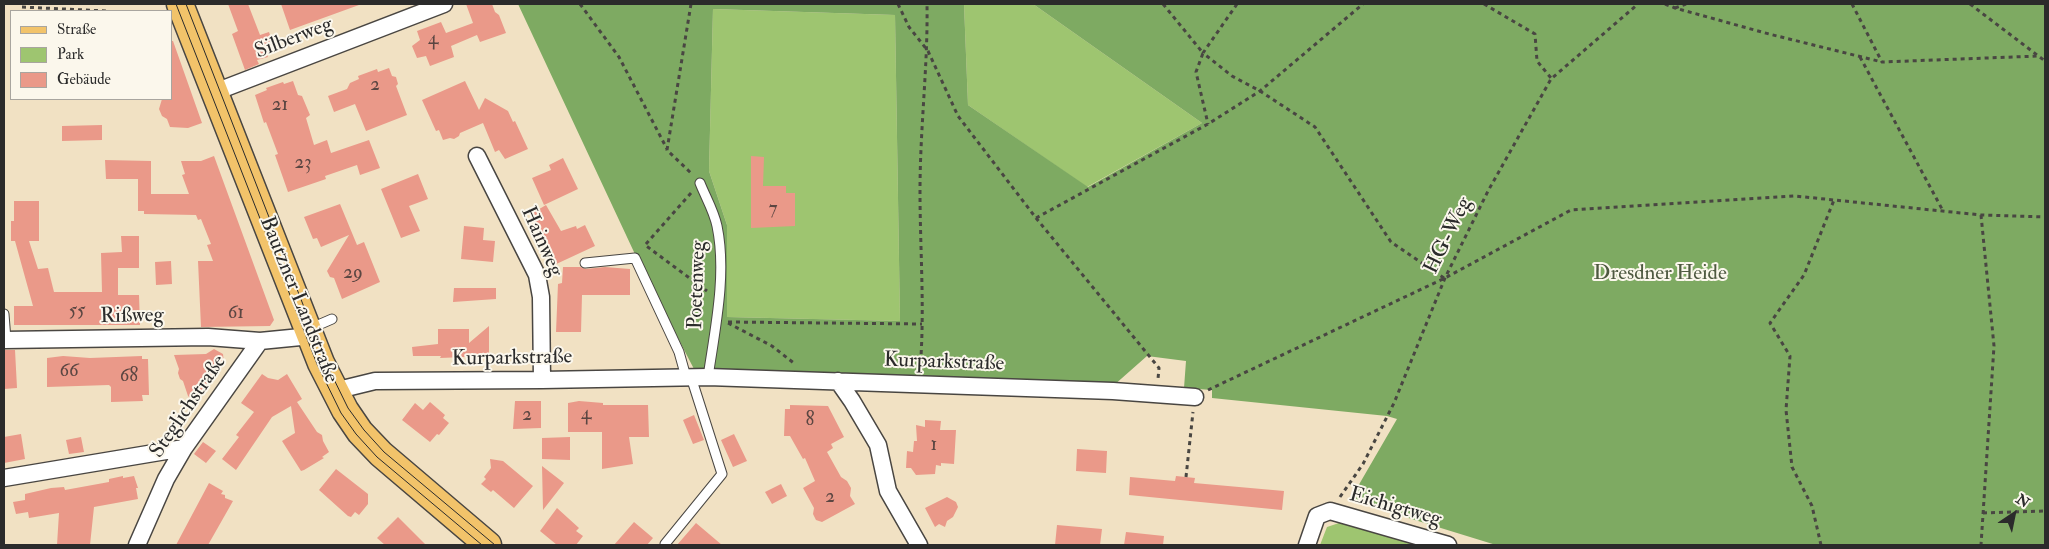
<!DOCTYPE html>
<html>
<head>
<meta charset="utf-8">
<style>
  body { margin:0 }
  #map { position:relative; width:2049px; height:549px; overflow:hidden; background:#f1e1c3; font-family:"IM FELL Double Pica",serif }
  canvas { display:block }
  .frame { position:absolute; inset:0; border:5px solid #2b2b2b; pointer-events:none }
  .legend { position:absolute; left:10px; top:10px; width:162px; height:90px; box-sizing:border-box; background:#fbf7ec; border:1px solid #a8a59f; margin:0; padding:6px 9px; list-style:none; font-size:15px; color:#2b2b2b }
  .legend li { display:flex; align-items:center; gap:10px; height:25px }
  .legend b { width:25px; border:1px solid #a8a59f }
  .north { position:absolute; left:1989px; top:489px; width:50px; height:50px; -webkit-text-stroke:4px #fbf7ec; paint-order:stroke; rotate:34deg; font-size:14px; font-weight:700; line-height:20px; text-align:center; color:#2b2b2b }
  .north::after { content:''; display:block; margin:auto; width:18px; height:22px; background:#2b2b2b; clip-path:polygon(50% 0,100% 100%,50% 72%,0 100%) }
</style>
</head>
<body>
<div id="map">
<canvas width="2049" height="549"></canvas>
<div class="frame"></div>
<ul class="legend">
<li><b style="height:6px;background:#f2c36a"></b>Straße</li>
<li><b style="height:14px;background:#9ec570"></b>Park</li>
<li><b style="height:14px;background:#ea9989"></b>Gebäude</li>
</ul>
<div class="north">N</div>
</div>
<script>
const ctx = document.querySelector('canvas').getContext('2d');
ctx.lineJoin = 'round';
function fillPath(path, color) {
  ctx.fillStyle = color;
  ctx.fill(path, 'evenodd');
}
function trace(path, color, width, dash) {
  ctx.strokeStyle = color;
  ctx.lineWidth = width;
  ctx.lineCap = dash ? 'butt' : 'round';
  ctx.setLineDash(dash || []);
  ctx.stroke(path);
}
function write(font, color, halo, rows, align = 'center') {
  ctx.font = font + ' "IM FELL Double Pica",serif';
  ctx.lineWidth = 4;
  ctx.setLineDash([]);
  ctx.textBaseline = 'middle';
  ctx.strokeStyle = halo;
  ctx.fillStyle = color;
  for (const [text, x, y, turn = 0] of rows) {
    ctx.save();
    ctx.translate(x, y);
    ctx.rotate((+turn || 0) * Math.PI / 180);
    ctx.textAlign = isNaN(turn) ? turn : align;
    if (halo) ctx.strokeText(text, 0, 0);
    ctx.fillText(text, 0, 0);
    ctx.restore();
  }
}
const green = new Path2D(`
  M964 4H1033L1202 123 1087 187 968 105Z
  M713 9 895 15 900 321 727 317V225L709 171Z
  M1342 522 1421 545H1320L1327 527Z`);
const forest = new Path2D(`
  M518 4H964L968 105 1088 187 1202 123 1033 4H2045V545H1496L1350 500 1397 419 1387 416 1212 398V390L1184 388 1186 361 1147 356 1113 386 694 369 641 267ZM713 9 895 15 900 321 727 317V225L709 171Z`);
const building = new Path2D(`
  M228 4H248L260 35 269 32 274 47 265 50 268 57 257 60 259 64 245 70 232 34 238 31Z
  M281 4H359V5L290 30Z
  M466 4H492L495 12 499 15 506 33 480 42 477 35 451 46 454 57 430 66 426 56 417 58 412 46 420 40 417 31 441 22 446 33 473 23Z
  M171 41H173L202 123 188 128 170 127 167 119 162 116 159 109 162 99H171Z
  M389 68 392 76 396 77 398 84 396 86 407 115 366 131 355 104 334 112 328 96 347 89 350 83 359 79 358 76 377 69 378 72Z
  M293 81 298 95 302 96 310 115 306 118 314 145 327 140 331 153 369 140 380 168 360 175 357 165 325 176 326 179 288 192 275 155 278 154 266 122 264 123 255 95 267 90 266 88 283 82 284 84Z
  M465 81 479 110 485 98 508 111 513 122 515 121 528 149 505 159 499 150 495 152 483 123 460 133 459 136 454 139 450 138 443 140 439 130 436 131 422 100Z
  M102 125V140L62 141V126Z
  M214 156 274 320 270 326 201 327 198 261H213L207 245 211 244 201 219 198 220 196 215 144 214V211H138V179H106L105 160 151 161V194H189L182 175 185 174 181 161H201Z
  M751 156 764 157 763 186H786V193H795V226L751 228Z
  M563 158 578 189 544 205 532 178 551 170 549 165Z
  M418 174 428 199 409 206 420 231 401 238 381 189Z
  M14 201H39V241H29L38 269 48 268 54 292H102L101 253 122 252 121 236H139V268H118V295H139L140 325H14V306H33L15 241H11V221H14Z
  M340 204 357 245 364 242 380 282 342 299 334 278 330 277 327 271 349 235 321 247 317 238 313 239 304 217Z
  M546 205 561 231 576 226 577 229 585 225 595 246 552 266 541 241 545 238 531 214Z
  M464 226 484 228 483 240 495 241 493 262 461 259Z
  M171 261 172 284 156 285 155 262Z
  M563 267H580L586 269 605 267 630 269V295H582L581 332H556L558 284 562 283Z
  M454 288H496V299L453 302Z
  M489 326V356L440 358 441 356H413L412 347 438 344V329H469V343Z
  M214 349 223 354 224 364 196 403 188 396 183 381 180 379 178 373 179 369 174 355 206 354Z
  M4 350H15L17 388 4 389Z
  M63 356 90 358 142 356V359H148L149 395H142L143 401 111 402V387L109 385 47 387V358Z
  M262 374 268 378 278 380 287 374 302 399 297 402 317 432 322 435 323 441 329 452 322 457 324 458 304 470 301 471 282 441 295 433 291 406 272 417 236 470 222 459 239 437 236 435 254 412 241 403Z
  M515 401H541V428L513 429Z
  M579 401 603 403V405H648L649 437H629L633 464 602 469V432H568V403Z
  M430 402 445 415 443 418 449 423 439 435 437 434 430 442 402 420 415 403 423 410Z
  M790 405 828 406 844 437 831 444 833 448 827 452 841 477 847 481 851 488 850 496 855 504 822 522 816 520 813 514 814 508 803 488 815 481 805 458 803 459 790 436H784L785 409H790Z
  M694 415 704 440 693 444 683 420Z
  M925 420 941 421 940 430H956L954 464 941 463V466L936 465 935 474 916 475 911 468H906L907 451 913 452 914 441H917L916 425 925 427Z
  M21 434 25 459 4 463V437Z
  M734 434 747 461 733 467 721 440Z
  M81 437 84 452 69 454 66 440Z
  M570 437V460L542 459V438Z
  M203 442 216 451 206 463 194 454Z
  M1077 449 1107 451 1106 473 1076 471Z
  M490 459 503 461 533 486 514 508 493 490 491 492 481 484 486 479 484 477 491 468Z
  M542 466 564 483 543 510Z
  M336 469 368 494V504L359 515 355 512 351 517 348 516 319 490Z
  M123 476V478L134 476 138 488H136L138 499 94 507 90 545H57L59 513 29 518 28 512 16 514 13 502 25 500V494L51 488 64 487 65 490 109 482V479Z
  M1176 476 1195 478 1194 483 1284 491 1282 510 1129 495 1130 477 1175 481Z
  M209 483 223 491 221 494 225 495V498L233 501 208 545H176Z
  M781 484 787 496 772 504 765 492Z
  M947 497 956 502 958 507 953 517 947 521 945 527 939 524 935 527 925 508Z
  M557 508 579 528 576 531 583 536 576 545H557L540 531Z
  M398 517 426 545H385L377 538Z
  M634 522 653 538 647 545H614Z
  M696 523 722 545H677Z
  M1057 525 1102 529 1100 545H1055Z
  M1126 532 1164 536 1163 545H1124Z`);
const path = new Path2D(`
  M580 4 619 57 667 149
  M691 4 667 150 693 175
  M898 4 909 27 928 51 958 116 1036 218 1159 368 1158 379
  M1163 4 1203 53 1196 72 1208 124
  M1237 4 1203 53 1232 76 1260 91 1315 127 1391 242 1444 278
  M1484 4 1535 34 1537 61 1551 78
  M1665 4 1675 8 1769 34 1882 62
  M1852 4 1882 62 2039 56
  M1970 4 2045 61
  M22 7 106 11
  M1675 8 1686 4
  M1860 57 1942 209
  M691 193 645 245 707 291
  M1981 215 1994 346 1981 545
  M1036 218 1208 124 1260 91 1363 4
  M728 322 922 324
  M728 323 772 346 795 364
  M920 370C925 311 920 251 920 191 920 128 928 66 927 4
  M1208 390 1445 278 1571 210 1795 196 1981 215 2045 217
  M1186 477 1193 412
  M1340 497 1363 464 1394 403 1445 278 1488 191 1551 79 1638 4
  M1983 513 2045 511
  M1821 545 1812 506 1792 467 1786 410 1790 356 1770 323 1804 275 1834 200`);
const service = new Path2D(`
  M700 183C705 196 714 211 717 226 727 274 715 329 708 377
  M585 263 635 258 679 352 686 377
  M4 314 6 340
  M309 329 332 319
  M665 544 722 474 691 377`);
const minor = new Path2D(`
  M215 92 444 4
  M477 156 537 275 541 297 542 380
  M4 340 208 337 260 341
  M838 381 852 401 878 445 888 491 919 545
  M334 391 375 381 542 380 708 377 1113 391 1195 397
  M4 478 184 448
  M137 545 166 479 184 448 260 341 311 336
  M1307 545 1317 516 1330 511 1448 545`);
const primary = new Path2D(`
  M180 4 321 363 345 410 360 432 381 454 488 545`);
const tram = new Path2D(`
  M176 4 317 364 341 413 356 434 377 457 482 545
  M186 4 325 361 348 408 364 430 384 452 495 545`);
const numberNames = [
  ["4",433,40],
  ["2",375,86],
  ["21",280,106],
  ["23",303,164],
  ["7",773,210],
  ["29",353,274],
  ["55",77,312],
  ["61",236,314],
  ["66",69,372],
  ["68",129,377],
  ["4",586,415],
  ["2",527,416],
  ["8",810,421],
  ["1",934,446],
  ["2",830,498]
];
const streetNames = [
  ["Silberweg",294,39,-21],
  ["HG-Weg",1449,236,-64],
  ["Hainweg",541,242,66],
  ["Poetenweg",698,285,-88],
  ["Bautzner Landstraße",298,300,68],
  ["Rißweg",132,317,-1],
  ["Kurparkstraße",512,359,-1],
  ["Kurparkstraße",944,363,2],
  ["Steglichstraße",189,407,-56],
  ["Eichigtweg",1395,508,16]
];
const parkNames = [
  ["Dresdner Heide",1660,274]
];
fillPath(green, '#9ec570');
fillPath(forest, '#7eaa62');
fillPath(building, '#ea9989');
trace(service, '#494642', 11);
trace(minor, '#494642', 19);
trace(primary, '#494642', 29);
trace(path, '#494642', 3, [4, 4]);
trace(service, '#fff', 9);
trace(minor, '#fff', 16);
trace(primary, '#f2c36a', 26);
trace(tram, '#2b2b2b', 1);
write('19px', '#5b4642', null, numberNames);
write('21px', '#2b2b2b', '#fbf7ec', streetNames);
write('21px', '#4e5940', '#fbf7ec', parkNames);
</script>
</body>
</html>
